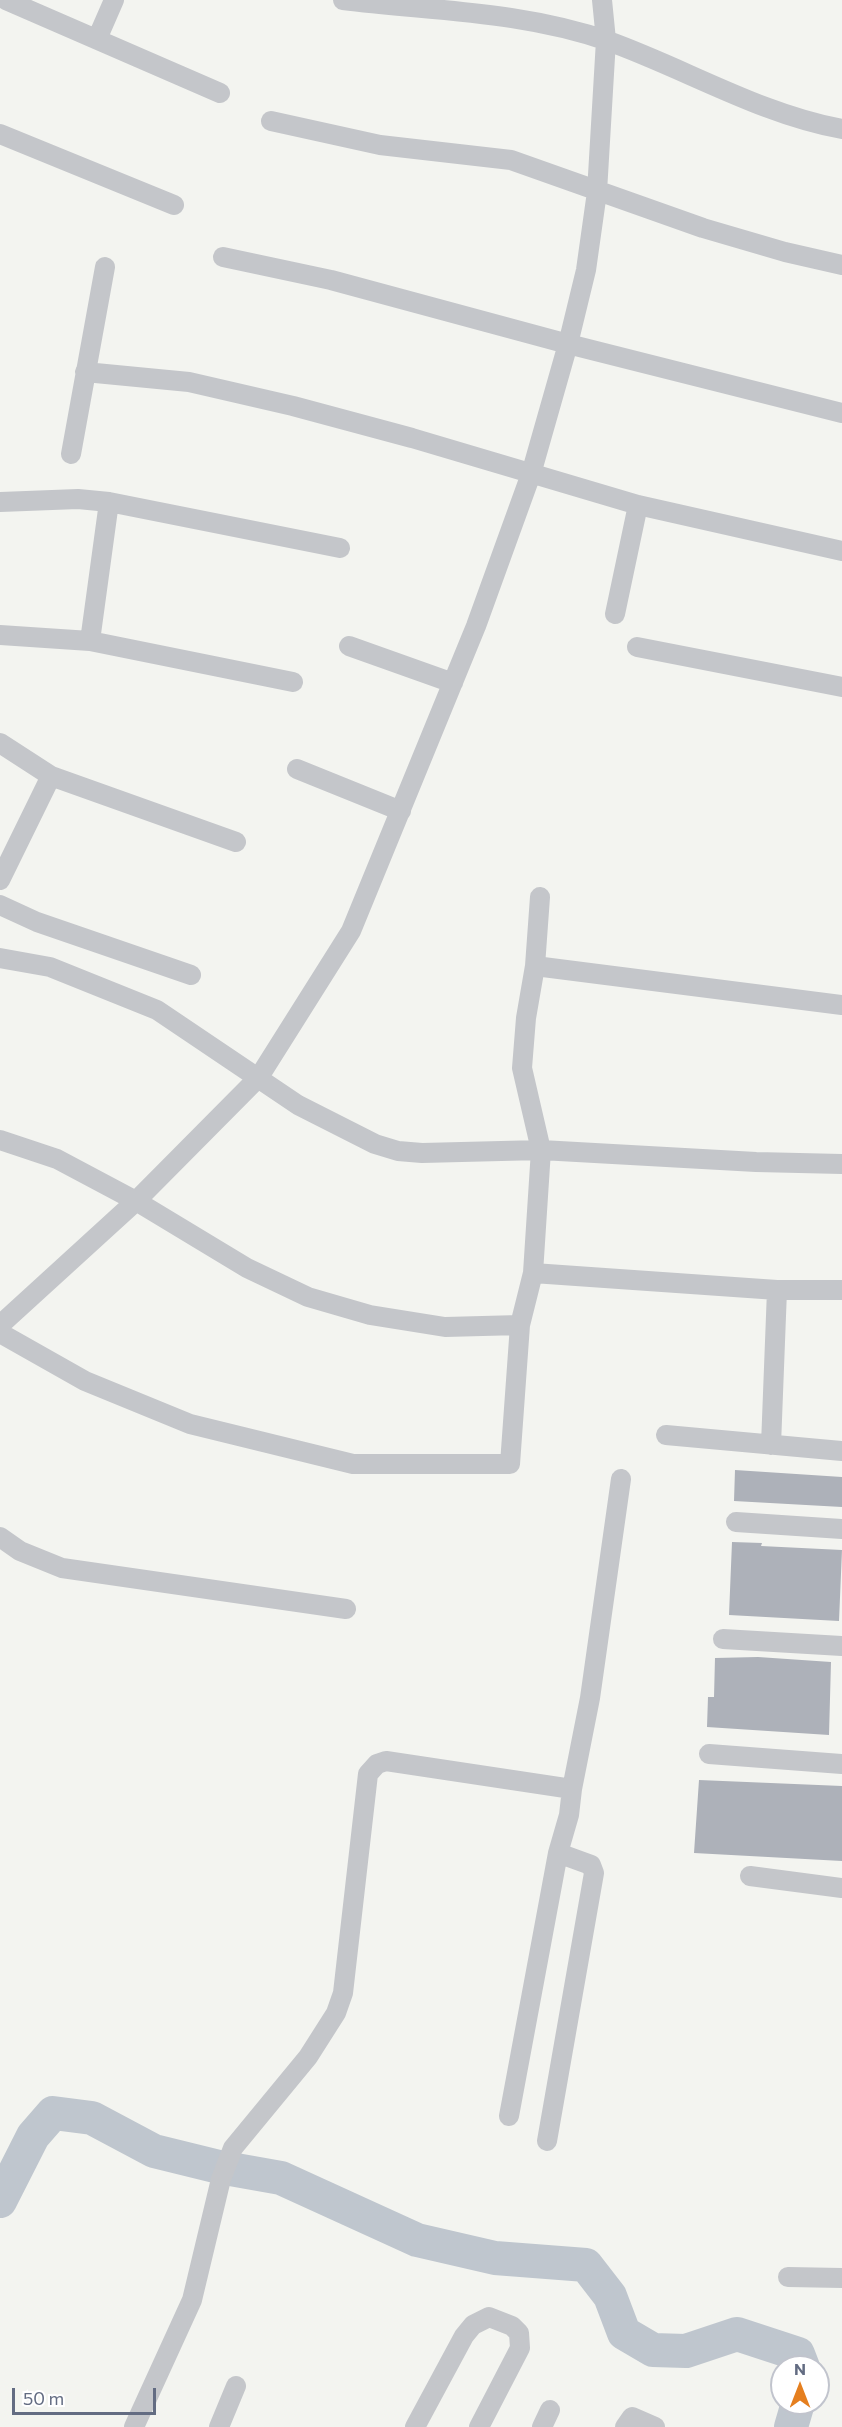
<!DOCTYPE html>
<html>
<head>
<meta charset="utf-8">
<style>
  body { margin:0 }
  #map { position:relative; width:842px; height:2427px; overflow:hidden; background:#f3f4f0; font-family:Commissioner,sans-serif }
  canvas { display:block }
  .north { position:absolute; left:770px; top:2355px; width:60px; height:60px; box-sizing:border-box; background:#fff; border:2px solid #c1c4cd; border-radius:50%; rotate:0deg; font-size:16px; font-weight:700; line-height:24px; text-align:center; color:#636c82 }
  .north::after { content:''; display:block; margin:auto; width:21px; height:27px; background:#e57f1f; clip-path:polygon(50% 0,100% 100%,50% 72%,0 100%) }
  .scale { position:absolute; left:12px; top:2388px; width:144px; height:27px; box-sizing:border-box; border:3px solid #636c82; border-top:0; padding-left:8px; font-size:18px; line-height:21px; white-space:nowrap; color:#636c82; -webkit-text-stroke:4px #fff; paint-order:stroke }
</style>
</head>
<body>
<div id="map">
<canvas width="842" height="2427"></canvas>
<div class="north">N</div>
<div class="scale">50 m</div>
</div>
<script>
const ctx = document.querySelector('canvas').getContext('2d');
ctx.lineJoin = 'round';
function trace(path, color, width, dash) {
  ctx.strokeStyle = color;
  ctx.lineWidth = width;
  ctx.lineCap = dash ? 'butt' : 'round';
  ctx.setLineDash(dash || []);
  ctx.stroke(path);
}
function fillPath(path, color) {
  ctx.fillStyle = color;
  ctx.fill(path, 'evenodd');
}
const river = new Path2D(`
  M0 2201 33 2136 53 2113 92 2118 154 2151 219 2167 281 2178 417 2240 495 2258 586 2265 610 2296 624 2333 653 2350 686 2351 737 2334 798 2354 803 2367
  M791 2427 798 2403`);
const building = new Path2D(`
  M735 1470 842 1477V1507L734 1501Z
  M732 1542 762 1543 761 1546 842 1550 839 1621 729 1615Z
  M758 1657 831 1662 829 1735 707 1727 708 1697H714L715 1658Z
  M699 1780 842 1786V1861L694 1853Z`);
const minor = new Path2D(`
  M6 0 220 93
  M343 0C432 11 522 11 608 41 686 69 760 114 842 129
  M97 39 114 0
  M271 121 380 145 511 160 703 228 785 252 842 265
  M0 134 174 205
  M223 257 331 280 568 344 842 413
  M85 372 189 382 293 406 412 438 638 505 842 551
  M71 454 105 267
  M0 502 78 499 109 502 340 548
  M615 614 638 505
  M0 635 90 641 293 682
  M90 641 109 502
  M349 646 453 683
  M637 647 842 687
  M0 743 51 776 236 842
  M297 769 401 811
  M0 880 51 776
  M0 905 37 922 191 975
  M0 958 50 967 157 1010 298 1105 375 1144 398 1151 422 1153 541 1150 756 1162 842 1164
  M535 966 842 1005
  M0 1140 57 1159 136 1201 247 1268 308 1297 370 1315 445 1327 520 1325
  M533 1273 777 1290H842
  M0 1325 136 1201 259 1077 351 931 476 626 531 474 568 344 586 270 597 192 606 40 602 0
  M0 1333 85 1381 190 1424 353 1464H510L520 1325 533 1273 541 1150 522 1068 526 1018 535 966 540 897
  M666 1435 842 1451
  M771 1445 777 1290
  M736 1522 842 1529
  M0 1537 20 1551 62 1568 346 1609
  M723 1639 842 1646
  M709 1754 842 1764
  M572 1789 590 1698 621 1479
  M750 1876 842 1888
  M547 2141 594 1873 591 1865 558 1853
  M788 2277 842 2278
  M134 2427 192 2300 221 2179 233 2148 308 2057 336 2013 343 1993 368 1774 377 1764 386 1761 572 1789 569 1815 558 1853 509 2116
  M219 2427 236 2386
  M415 2427 464 2336 473 2325 489 2317 512 2326 519 2333 520 2348 479 2427
  M542 2427 550 2410
  M625 2427 632 2417 655 2427`);
trace(river, '#bfc6ce', 34);
fillPath(building, '#adb1b9');
trace(minor, '#c4c6ca', 20);
</script>
</body>
</html>
